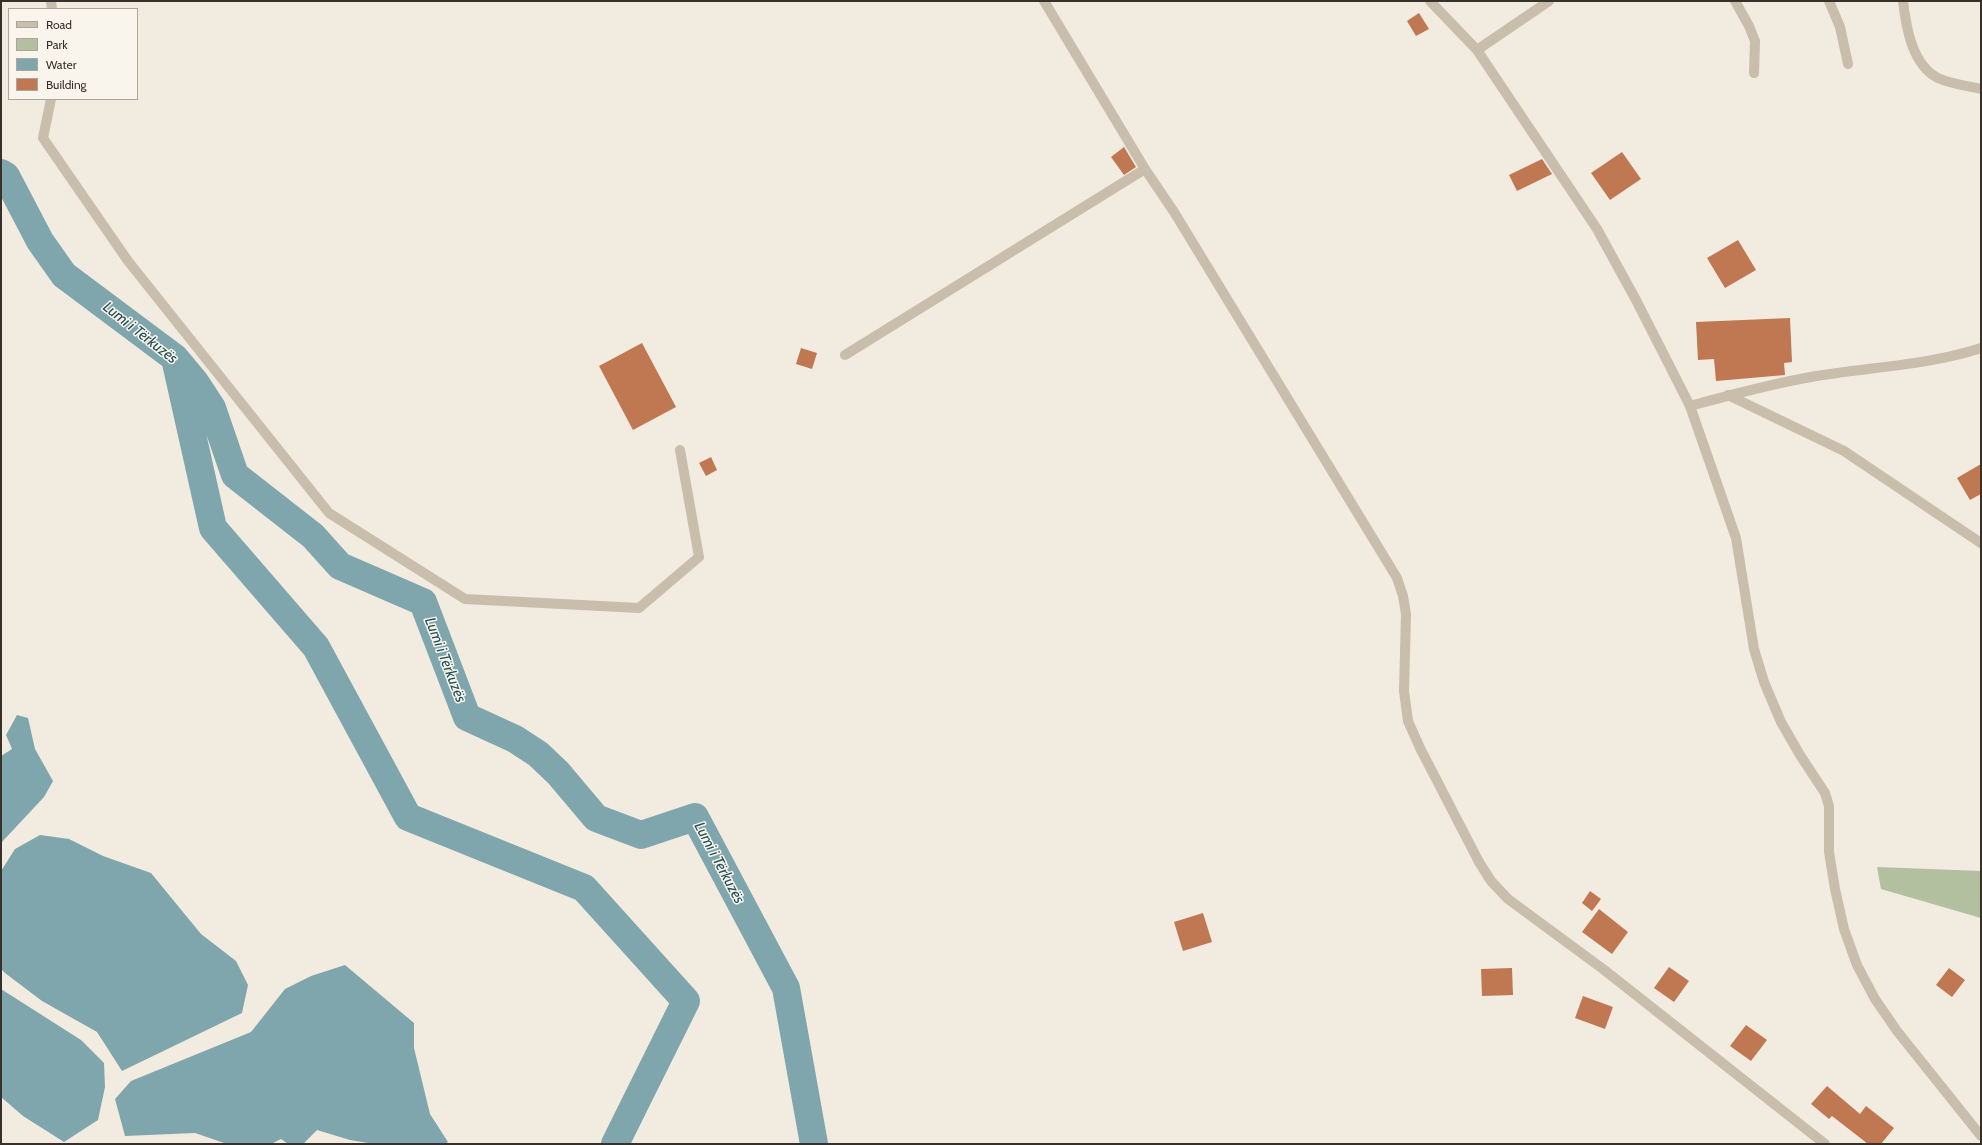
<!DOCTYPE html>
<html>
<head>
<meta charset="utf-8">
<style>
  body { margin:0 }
  #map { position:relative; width:1982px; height:1145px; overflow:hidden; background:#f2ebe0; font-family:Cabin,sans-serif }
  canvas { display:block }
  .frame { position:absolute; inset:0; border:2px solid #38302b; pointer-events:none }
  .legend { position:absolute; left:8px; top:8px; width:130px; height:92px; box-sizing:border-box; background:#f9f5ec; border:1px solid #aca69f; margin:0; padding:5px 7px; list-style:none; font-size:12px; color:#38302b }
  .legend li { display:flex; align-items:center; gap:8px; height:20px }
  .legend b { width:20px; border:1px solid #aca69f }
</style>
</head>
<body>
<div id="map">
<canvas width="1982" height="1145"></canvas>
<div class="frame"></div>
<ul class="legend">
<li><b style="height:5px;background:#c9bdac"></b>Road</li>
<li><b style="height:11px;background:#b2c0a0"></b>Park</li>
<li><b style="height:11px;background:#80a6ad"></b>Water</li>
<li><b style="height:11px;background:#bf7851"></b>Building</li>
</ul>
</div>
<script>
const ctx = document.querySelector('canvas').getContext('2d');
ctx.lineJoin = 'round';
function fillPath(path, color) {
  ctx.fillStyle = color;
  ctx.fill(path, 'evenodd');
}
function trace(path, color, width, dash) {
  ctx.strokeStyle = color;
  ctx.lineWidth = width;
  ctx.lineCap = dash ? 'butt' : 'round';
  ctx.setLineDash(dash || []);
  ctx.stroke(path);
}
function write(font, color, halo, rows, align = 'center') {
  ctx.font = font + ' Cabin,sans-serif';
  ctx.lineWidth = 3;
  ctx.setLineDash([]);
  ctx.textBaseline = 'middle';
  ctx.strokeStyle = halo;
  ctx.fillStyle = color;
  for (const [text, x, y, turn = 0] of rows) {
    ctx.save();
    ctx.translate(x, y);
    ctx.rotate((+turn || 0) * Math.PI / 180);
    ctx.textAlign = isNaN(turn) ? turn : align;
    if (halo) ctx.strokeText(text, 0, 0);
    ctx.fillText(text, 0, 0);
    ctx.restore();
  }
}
const green = new Path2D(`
  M1877 867 1981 871V918L1881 889Z`);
const water = new Path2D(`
  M17 715 28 718 35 749 53 781 44 797 1 843V756L12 749 6 735Z
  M40 835 69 839 103 856 151 873 201 934 236 961 248 985 242 1013 122 1071 97 1032 42 1001 5 973 1 969V871L15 849Z
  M345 965 414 1023V1048L430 1114 448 1142 445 1144H374L350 1140 317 1130 303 1144H288L281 1139 271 1144H227L195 1133 125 1136 115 1099 131 1081 251 1032 285 989 311 976Z
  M1 989 81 1040 104 1063 105 1087 98 1120 64 1142 23 1116 1 1097Z`);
const river = new Path2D(`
  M1 173 6 176 40 241 64 275 175 358 195 382 212 408 235 475 313 536 340 566 423 602 467 717 515 739 538 754 558 773 596 818 641 835 695 817 786 988 814 1144
  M176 363 213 528 316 647 408 817 584 888 686 1001 615 1144`);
const building = new Path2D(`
  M1419 13 1429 29 1416 36 1407 21Z
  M1124 147 1136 167 1124 175 1111 157Z
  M1622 152 1641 179 1610 200 1591 173Z
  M1542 159 1552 174 1517 191 1509 175Z
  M1738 240 1756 270 1725 288 1707 258Z
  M1790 318 1792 362 1784 363 1785 375 1716 381 1714 359 1698 360 1696 322Z
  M642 343 676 407 633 430 599 366Z
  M801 348 817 353 812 369 796 364Z
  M711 457 717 470 706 476 699 463Z
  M1981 464V494L1970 500 1957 478Z
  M1590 891 1601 899 1592 911 1582 903Z
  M1599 909 1628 932 1612 954 1582 932Z
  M1203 913 1212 942 1183 951 1174 922Z
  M1669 967 1689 981 1674 1002 1654 988Z
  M1512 968 1513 995 1482 996 1481 969Z
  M1949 968 1965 980 1952 997 1936 985Z
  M1583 996 1613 1007 1605 1029 1575 1018Z
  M1746 1025 1767 1040 1751 1061 1730 1046Z
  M1827 1086 1860 1114 1866 1106 1894 1128 1881 1144H1868L1832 1116 1829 1119 1811 1104Z`);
const minor = new Path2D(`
  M51 1 52 9
  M1044 1 1145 169 1174 212 1397 578 1403 596 1406 614 1404 691 1408 721 1420 748 1479 862 1491 881 1508 899 1603 969 1825 1144
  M1430 1 1477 50 1597 229 1636 300 1690 406 1736 538 1754 649 1764 682 1781 722 1800 755 1825 793 1829 806V852L1835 889 1844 929 1857 965 1875 999 1897 1031 1981 1136
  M1735 1 1749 26 1755 41 1754 73
  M1829 1 1840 27 1848 64
  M1903 1C1906 27 1912 65 1938 78 1951 84 1968 86 1981 89
  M1477 50 1549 1
  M51 99 43 138 128 261 329 513 465 599 639 608 699 557 680 450
  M845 355 1145 169
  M1728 395 1844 451 1981 543
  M1690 406C1730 395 1770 384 1811 377 1868 367 1926 366 1981 348`);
const waterNames = [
  ["Lumi i Tërkuzës",140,333,38],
  ["Lumi i Tërkuzës",445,660,69],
  ["Lumi i Tërkuzës",719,863,62]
];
fillPath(green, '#b2c0a0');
fillPath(water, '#80a6ad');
trace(river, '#80a6ad', 28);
fillPath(building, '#bf7851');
trace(minor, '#c9bdac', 10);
write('italic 15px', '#224e57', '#f9f5ec', waterNames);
</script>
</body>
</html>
